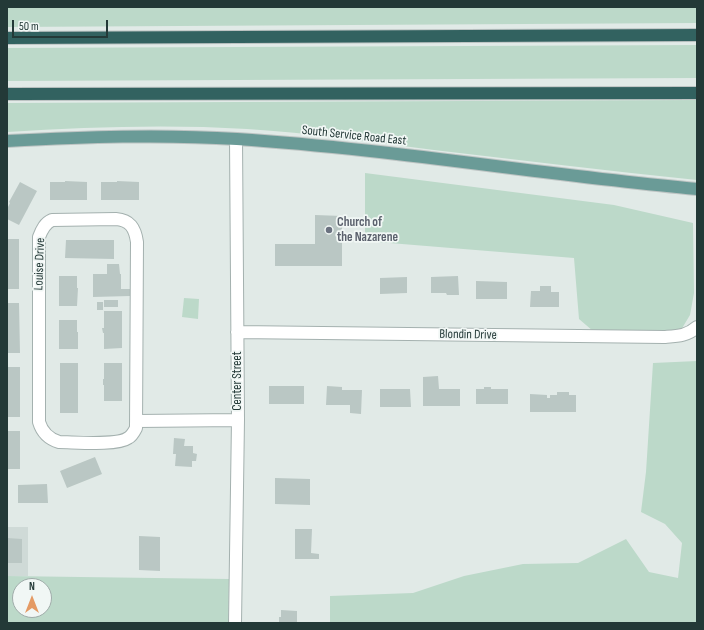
<!DOCTYPE html>
<html>
<head>
<meta charset="utf-8">
<style>
  body { margin:0 }
  #map { position:relative; width:704px; height:630px; overflow:hidden; background:#e1eae7; font-family:"Sofia Sans Condensed",sans-serif }
  canvas { display:block }
  .frame { position:absolute; inset:0; border:8px solid #233937; pointer-events:none }
  .north { position:absolute; left:12px; top:578px; width:40px; height:40px; box-sizing:border-box; background:#f1f7f5; border:1px solid #9faba9; border-radius:50%; rotate:0deg; font-size:11px; font-weight:700; line-height:16px; text-align:center; color:#233937 }
  .north::after { content:''; display:block; margin:auto; width:14px; height:18px; background:#e49a64; clip-path:polygon(50% 0,100% 100%,50% 72%,0 100%) }
  .scale { position:absolute; left:12px; top:20px; width:96px; height:18px; box-sizing:border-box; border:2px solid #233937; border-top:0; padding-left:5px; font-size:12px; line-height:14px; white-space:nowrap; color:#233937; -webkit-text-stroke:3px #f1f7f5; paint-order:stroke }
</style>
</head>
<body>
<div id="map">
<canvas width="704" height="630"></canvas>
<div class="frame"></div>
<div class="north">N</div>
<div class="scale">50 m</div>
</div>
<script>
const ctx = document.querySelector('canvas').getContext('2d');
ctx.lineJoin = 'round';
function fillPath(path, color) {
  ctx.fillStyle = color;
  ctx.fill(path, 'evenodd');
}
function trace(path, color, width, dash) {
  ctx.strokeStyle = color;
  ctx.lineWidth = width;
  ctx.lineCap = dash ? 'butt' : 'round';
  ctx.setLineDash(dash || []);
  ctx.stroke(path);
}
function write(font, color, halo, rows, align = 'center') {
  ctx.font = font + ' "Sofia Sans Condensed",sans-serif';
  ctx.lineWidth = 3.5;
  ctx.setLineDash([]);
  ctx.textBaseline = 'middle';
  ctx.strokeStyle = halo;
  ctx.fillStyle = color;
  for (const [text, x, y, turn = 0] of rows) {
    ctx.save();
    ctx.translate(x, y);
    ctx.rotate((+turn || 0) * Math.PI / 180);
    ctx.textAlign = isNaN(turn) ? turn : align;
    if (halo) ctx.strokeText(text, 0, 0);
    ctx.fillText(text, 0, 0);
    ctx.restore();
  }
}
const built = new Path2D(`
  M7 527H28V576H7Z`);
const green = new Path2D(`
  M7 7H697V23L7 27Z
  M697 45V78L7 81V48Z
  M697 100V180C609 171 522 160 434 150 372 142 310 133 247 129 167 124 87 127 7 132V103Z
  M365 173 614 205 693 223 694 293 690 315 681 330 593 331 579 319 574 258 365 241Z
  M184 298 199 299 198 319 182 317Z
  M697 361V623H330V596L413 593 464 576 523 564 578 563 626 539 649 572 678 578 682 543 665 524 641 512 646 472 653 363Z
  M7 576 229 579 228 623H7ZM20 586H44V610H20Z`);
const building = new Path2D(`
  M65 181 87 182V200H50V182H65Z
  M117 181 139 182V200H101V182H117Z
  M20 182 37 191 19 225 7 219V209L10 203 9 202Z
  M315 215 342 216V266H275V244H315Z
  M7 239H19V289H7Z
  M66 240H114V259L65 258Z
  M107 264H119L120 274H121V289H130V296L93 297V274H107Z
  M59 276H77V288H78L77 306H59Z
  M458 276 459 295H447L446 293H431V277Z
  M407 277V293L380 294V278Z
  M476 281 507 282V299H476Z
  M540 286H551V292H559V307H530L531 291H540Z
  M104 300H118V307H104Z
  M97 302H103V310H97Z
  M7 303H19L20 353H7Z
  M104 311H122V348L104 349V333H103L102 328H104Z
  M59 320H77V332H78V349H59Z
  M60 363H78V413H60Z
  M104 363H122V401H104V385H103V379H104Z
  M7 367H20V417H7Z
  M438 376 439 389H460V406H423V377Z
  M269 386H304V404H269Z
  M327 386 342 387V390H362L361 414 350 413V405H326Z
  M484 387H491V389H508V404H476V389H484Z
  M380 389H410L411 407H380Z
  M557 392H569V395H576V412H530V394L547 395V398H550V395H557Z
  M7 431H20V469H7Z
  M174 438 185 439 184 446H193V453L197 454 196 461H192V467L175 466 176 454H173Z
  M95 457 102 474 67 488 60 471Z
  M275 478 310 479V505L275 504Z
  M47 484 48 503H18V485Z
  M295 529H312L311 553 319 554V559H295Z
  M139 536 160 537V571L139 570Z
  M7 538 22 539V563H7Z
  M281 610 297 611V623H279V617H281Z`);
const minor = new Path2D(`
  M116 219C130 220 135 228 137 242L136 428C134 432 132 436 128 438 117 446 74 442 59 442 49 439 42 432 39 422V237C42 229 45 223 52 220Z
  M237 332 664 337C677 336 687 336 697 327
  M137 421 238 420
  M235 623 238 420 236 139`);
const major = new Path2D(`
  M7 141C84 137 160 134 237 139 391 149 543 175 697 189`);
const highway = new Path2D(`
  M7 38 697 35
  M7 94 697 93`);
const markers = [
  [329,230,4,"#6b7280"]
];
const streetNames = [
  ["South Service Road East",354,136,6],
  ["Louise Drive",40,264,-88],
  ["Blondin Drive",468,335,1],
  ["Center Street",238,381,-90]
];
const worshipNames = [
  ["Church of",337,223],
  ["the Nazarene",337,238]
];
fillPath(built, '#cfdad7');
fillPath(green, '#bcd9c9');
fillPath(building, '#bac7c4');
trace(minor, '#a4b1af', 14);
trace(major, '#bdc4c3', 14);
trace(highway, '#bdc4c3', 14);
trace(minor, '#fff', 12);
trace(major, '#6a9b97', 12);
trace(highway, '#326260', 12);
for (const [x, y, r, color] of markers) {
  const dot = new Path2D();
  dot.arc(x, y, r, 0, 2 * Math.PI);
  ctx.fillStyle = color;
  ctx.fill(dot);
  trace(dot, '#f1f7f5', 1.5);
}
write('13px', '#233937', '#f1f7f5', streetNames);
write('bold 13px', '#5b616d', '#f1f7f5', worshipNames, 'left');
</script>
</body>
</html>
